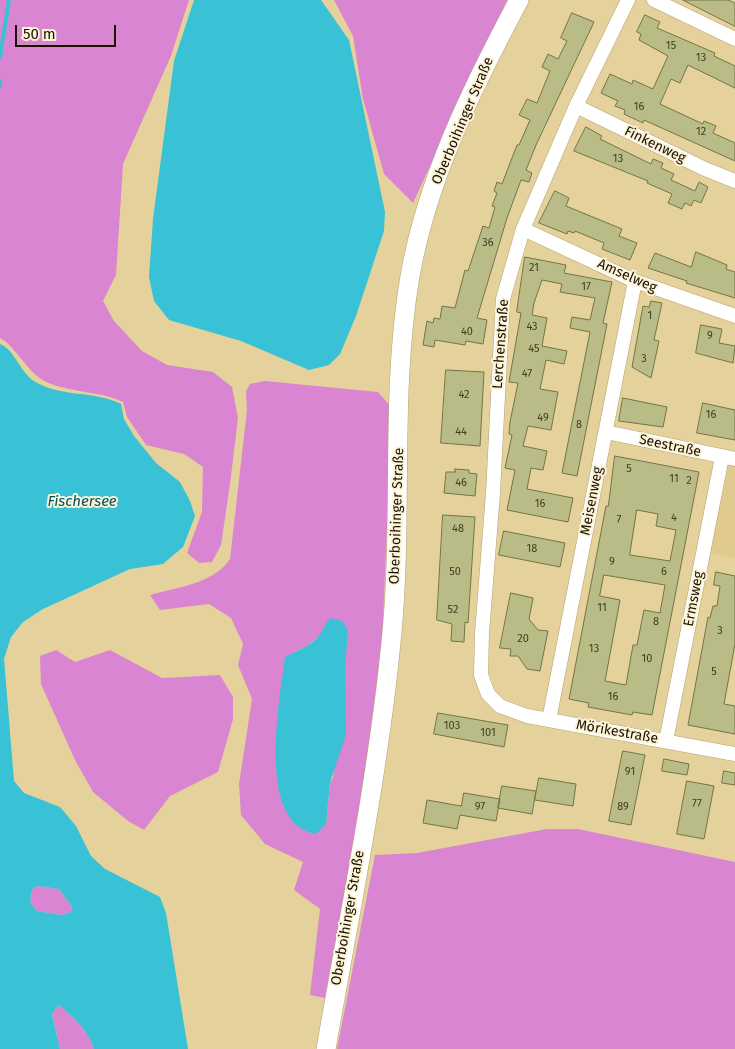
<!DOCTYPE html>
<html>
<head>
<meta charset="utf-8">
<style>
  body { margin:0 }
  #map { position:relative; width:735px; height:1049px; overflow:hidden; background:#e4d19c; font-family:"Fira Sans",sans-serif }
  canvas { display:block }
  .scale { position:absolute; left:15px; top:25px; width:101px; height:22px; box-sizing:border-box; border:2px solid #1a1301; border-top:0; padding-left:6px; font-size:15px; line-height:18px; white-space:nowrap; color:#1a1301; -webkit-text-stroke:4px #fcf3d9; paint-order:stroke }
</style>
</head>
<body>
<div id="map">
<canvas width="735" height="1049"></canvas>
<div class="scale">50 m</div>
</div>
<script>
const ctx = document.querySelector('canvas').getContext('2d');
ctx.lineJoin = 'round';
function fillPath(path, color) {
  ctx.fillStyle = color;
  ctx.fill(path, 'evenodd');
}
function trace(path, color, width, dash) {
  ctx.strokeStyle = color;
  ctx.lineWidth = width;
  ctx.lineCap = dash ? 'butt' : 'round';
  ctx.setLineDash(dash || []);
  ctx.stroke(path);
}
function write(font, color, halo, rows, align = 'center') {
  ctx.font = font + ' "Fira Sans",sans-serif';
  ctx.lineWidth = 4;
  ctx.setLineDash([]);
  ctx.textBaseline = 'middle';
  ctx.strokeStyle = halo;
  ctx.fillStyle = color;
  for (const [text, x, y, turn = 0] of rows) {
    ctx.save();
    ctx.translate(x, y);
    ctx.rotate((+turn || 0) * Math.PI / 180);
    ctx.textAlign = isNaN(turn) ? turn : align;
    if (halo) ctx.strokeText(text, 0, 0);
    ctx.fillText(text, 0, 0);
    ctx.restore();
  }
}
const built = new Path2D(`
  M729 463 735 465V558L710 553Z`);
const green = new Path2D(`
  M0 0H189L171 56 123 164 116 275 103 301 114 321 142 351 167 365 213 372 232 387 238 418 230 484 221 545 212 562 199 563 187 553 202 512 203 467 184 454 146 445 127 417 123 402C99 390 63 393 41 379 25 368 14 345 0 338Z
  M334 0H507L413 203 384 174 363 99 353 36Z
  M265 381 378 392 392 408 382 645 359 816 325 998 310 995 320 909 294 890 303 862 265 844 241 815 239 784 252 699 238 665 243 644 231 618 209 604 160 610 150 595C178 587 213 584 230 559L247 410 246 391 250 384ZM348 630 333 778 330 783 326 824 285 657 307 646 318 637Z
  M56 650 75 662 110 650 162 678 220 675 233 697V719L218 772 170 796 144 830 128 821 93 792 75 760 41 684 40 656Z
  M547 829H578L735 862V1049H337L375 855 417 853Z
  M37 886 59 889 72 907 71 912 62 915 37 911 30 902 32 890Z
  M58 1005C75 1017 87 1030 94 1049H60L52 1013Z`);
const water = new Path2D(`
  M194 0H321L349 40 385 212 384 231 356 316 340 354 329 365 309 370 241 341 169 320 154 301 149 277 153 219 174 61Z
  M0 344C15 350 20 372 34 381 61 398 94 390 121 404L124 419 134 436 156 463 180 482 190 501 195 516 183 547 163 564 130 569 43 609 23 622 11 637 4 659 14 781 24 793 60 807 76 826 91 856 105 869 160 897 166 913 188 1049H94C87 1030 75 1017 58 1005L52 1014 60 1049H0ZM37 886 59 889 72 907 71 912 62 915 37 911 30 902 32 890Z
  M331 618 342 621 348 630 345 667 346 734 330 783 326 824 316 834C255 824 280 699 285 657 296 651 308 647 317 638 323 632 324 624 331 618Z`);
const stream = new Path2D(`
  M0 57 9 0
  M0 81V86`);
const building = new Path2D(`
  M683 0H728L735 3V26Z
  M572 13 594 22 536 145 526 170 532 173 529 182 521 180 507 218 477 318 487 320 483 344 466 341 465 345 435 340 434 347 423 345 427 321 433 323 434 318 440 319 442 306 455 308 465 270 468 271 483 226 489 228 495 207 492 206 497 193 494 191 497 182 502 184 517 145H519L530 120 519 115 527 99 537 103 550 71 542 67 548 54 558 59 567 41 561 38Z
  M645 15 660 22 657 28 715 53 714 56 735 66V88L688 65 680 83 671 79 660 104 703 124 704 121 716 126 713 133 735 143V161L644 120 643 123 624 114 625 110 615 106 618 101 601 93 610 74 632 84 633 80 653 89 668 56 639 40 641 34 637 32Z
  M586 127 602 136 600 139 651 164 653 159 663 163 661 168 674 174 671 180 695 191 699 182 708 187 701 203 694 200 691 206 685 203 682 209 668 203 672 194 647 183 648 181 574 151Z
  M555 191 569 198 566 206 622 229 619 236 637 243 630 260 602 249 604 243 575 231 574 233 568 231 567 234 539 223Z
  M696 252 727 265 726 269 735 272V298L686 283 687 281 648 268 655 253 691 267Z
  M525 257 566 265 564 273 612 282 603 323 607 324 577 476 562 473 590 332 570 328 572 317 590 320 595 298 560 292 562 284 542 280 534 303 532 315 547 318 542 346 567 351 564 364 546 360 540 389 558 392 551 430 528 426 523 446 547 451 543 470 531 468 527 489 573 498 568 522 507 510 515 470 505 468 512 435 509 434 510 422 518 383 509 382 521 313 517 312Z
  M651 301 662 303 654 340 659 341 651 378 632 367 643 306 649 307Z
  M701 325 722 329 719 343 735 346 733 363 696 353Z
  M446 370 484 372 480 446 441 443Z
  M623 398 667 407 663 427 619 421Z
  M703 403 735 410V440L697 433Z
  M615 456 699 472 652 715 633 712 632 715 588 707 589 703 569 699 606 506H608ZM637 510 658 514 656 526 676 530 670 561 630 555ZM604 575 665 585 660 613 644 610 637 645H633L626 685 605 681 620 600 600 596Z
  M455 469 469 470V473L477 474 475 496 444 493 446 472H455Z
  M443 515 475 517 468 623 465 622 464 642 451 641 452 624 437 620Z
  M504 531 565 543 560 567 499 555Z
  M716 572 735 576V644L724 704 735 706V734L688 725 708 617 710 618 713 606H717L720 586 714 585Z
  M511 593 533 598 529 619 538 630 548 631 540 671 527 669 518 656H510L511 649 500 648Z
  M438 713 508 725 504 747 434 734Z
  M623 751 645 755 631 825 609 821Z
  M664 759 689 764 687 775 662 771Z
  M724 771 735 773V785L722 783Z
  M539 778 576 784 573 806 535 800Z
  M687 781 714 786 704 839 677 834Z
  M502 786 536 791 532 814 498 808Z
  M464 793 500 799 496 821 460 815 457 829 423 823 427 800 461 806Z`);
const street = new Path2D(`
  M628 0 576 106 523 229 503 299 493 493 482 633 481 675 488 694 500 706 527 716 735 754
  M654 0 735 39
  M576 106 705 169 735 181
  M523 229 635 281 735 316
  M606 432 735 459
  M549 720 635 281
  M666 741 722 457`);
const secondary = new Path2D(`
  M326 1049C350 911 379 772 392 632 403 514 390 393 410 276 427 179 473 86 519 0`);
const numberNames = [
  ["15",671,46],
  ["13",701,58],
  ["16",639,107],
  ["12",701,132],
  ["13",618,159],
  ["36",488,243],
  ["21",534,268],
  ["17",586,287],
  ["1",650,316],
  ["43",532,327],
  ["40",467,332],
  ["9",710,336],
  ["45",534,349],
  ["3",644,359],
  ["47",527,374],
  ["42",464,395],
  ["16",711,415],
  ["49",543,418],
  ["8",579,425],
  ["44",461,432],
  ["5",629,469],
  ["11",674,479],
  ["2",689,481],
  ["46",461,483],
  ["16",540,504],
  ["4",674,518],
  ["7",619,520],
  ["48",458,529],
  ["18",532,549],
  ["9",612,562],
  ["50",455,572],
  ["6",664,572],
  ["11",602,608],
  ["52",453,610],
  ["8",656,622],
  ["3",720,631],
  ["20",523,639],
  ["13",594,649],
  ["10",647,659],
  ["5",714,672],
  ["16",613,697],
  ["103",452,726],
  ["101",488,733],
  ["91",630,772],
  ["77",697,804],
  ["97",480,807],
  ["89",623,807]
];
const streetNames = [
  ["Oberboihinger Straße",463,121,-67],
  ["Finkenweg",655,145,26],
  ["Amselweg",627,276,24],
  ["Lerchenstraße",501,344,-86],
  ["Seestraße",670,446,12],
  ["Meisenweg",592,501,-79],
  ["Oberboihinger Straße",397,516,-88],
  ["Ermsweg",694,599,-79],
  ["Mörikestraße",617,732,10],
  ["Oberboihinger Straße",348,918,-80]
];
const waterNames = [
  ["Fischersee",82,502]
];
fillPath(built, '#e0ca8d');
fillPath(green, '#da85d1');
fillPath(water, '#39c1d6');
trace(stream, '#39c1d6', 4);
fillPath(building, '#b9bc87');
trace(building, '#737542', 1);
trace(street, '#b5a370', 15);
trace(secondary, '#b5a370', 20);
trace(street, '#fff', 14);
trace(secondary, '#fff', 19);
write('11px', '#423d22', null, numberNames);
write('14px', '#1a1301', '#fcf3d9', streetNames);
write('italic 15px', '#00525d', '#fcf3d9', waterNames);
</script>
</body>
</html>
